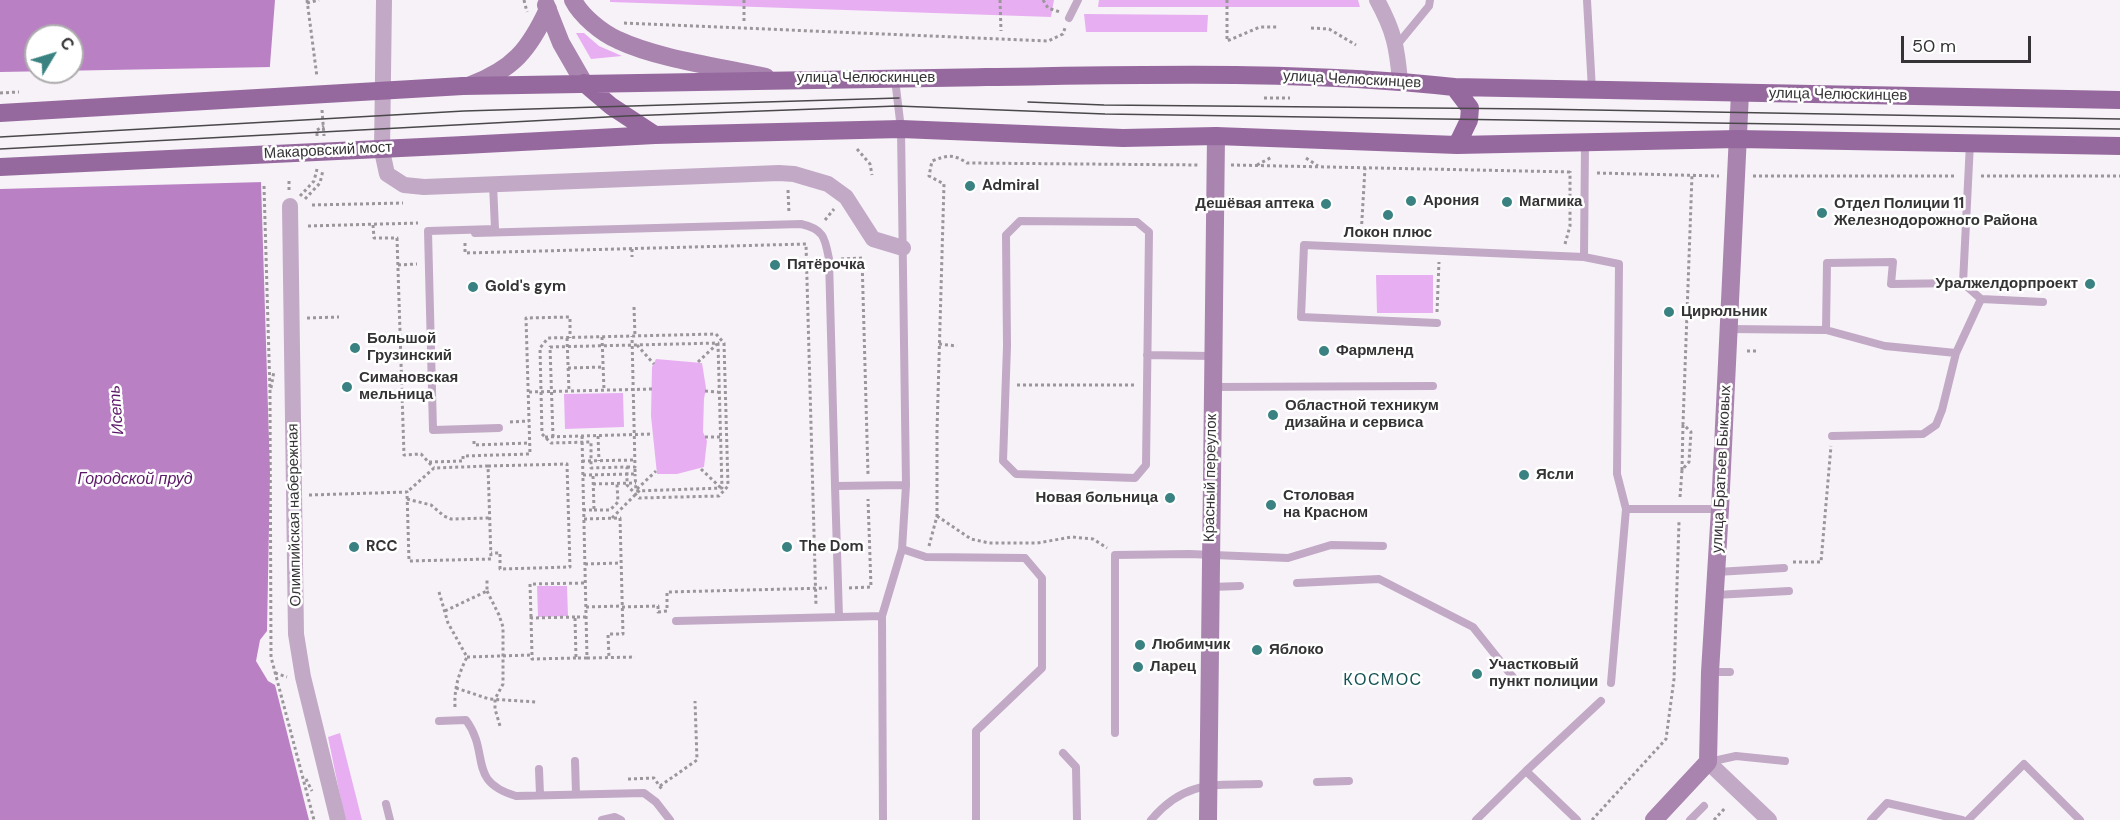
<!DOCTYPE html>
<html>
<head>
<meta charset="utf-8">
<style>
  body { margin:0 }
  #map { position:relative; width:2120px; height:820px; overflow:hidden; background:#f7f2f8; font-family:"DM Sans",sans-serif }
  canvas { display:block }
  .north { position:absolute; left:24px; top:24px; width:60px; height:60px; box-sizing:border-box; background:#fff; border:2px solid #aeadae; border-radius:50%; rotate:52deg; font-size:16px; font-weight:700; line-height:24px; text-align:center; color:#353335 }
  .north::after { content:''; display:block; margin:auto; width:21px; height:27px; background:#3a8282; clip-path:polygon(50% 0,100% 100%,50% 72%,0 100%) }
  .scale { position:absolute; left:1901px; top:36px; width:130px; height:27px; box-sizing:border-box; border:3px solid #353335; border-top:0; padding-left:8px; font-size:18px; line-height:21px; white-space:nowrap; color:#353335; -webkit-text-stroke:4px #fff; paint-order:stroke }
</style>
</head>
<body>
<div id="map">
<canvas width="2120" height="820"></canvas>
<div class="north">С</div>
<div class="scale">50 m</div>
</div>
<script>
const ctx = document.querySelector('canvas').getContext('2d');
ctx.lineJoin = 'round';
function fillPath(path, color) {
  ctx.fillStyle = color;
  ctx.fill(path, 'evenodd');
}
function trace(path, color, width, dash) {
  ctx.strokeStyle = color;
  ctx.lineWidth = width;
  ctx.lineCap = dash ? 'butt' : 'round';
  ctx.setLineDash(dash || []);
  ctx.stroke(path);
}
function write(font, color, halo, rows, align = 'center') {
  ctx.font = font + ' "DM Sans",sans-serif';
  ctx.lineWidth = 5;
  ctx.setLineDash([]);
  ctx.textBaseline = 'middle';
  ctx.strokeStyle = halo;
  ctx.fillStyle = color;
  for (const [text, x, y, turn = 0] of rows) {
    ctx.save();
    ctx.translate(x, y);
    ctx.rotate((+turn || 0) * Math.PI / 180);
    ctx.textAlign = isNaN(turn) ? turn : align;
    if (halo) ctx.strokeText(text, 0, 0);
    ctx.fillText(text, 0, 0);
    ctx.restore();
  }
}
const green = new Path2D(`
  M610 0H1054L1051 17 610 2Z
  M1099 0H1358L1360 7H1098Z
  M1084 14 1208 15 1207 32H1086Z
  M576 33H584L599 46 622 56 591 59Z
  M1376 275H1433V313H1377Z
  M656 359 702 363 706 388 704 399 703 432 707 441 704 467 677 474H657L651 416 652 367Z
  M623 393 624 427 565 429 564 394Z
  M537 586H567L568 616 538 617Z
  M340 733 362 820H345L328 737Z`);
const water = new Path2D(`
  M0 0H275L261 182 270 473 267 631 260 640 256 661 268 681 275 685 309 820H0ZM36 36H72V72H36Z`);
const pier = new Path2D(`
  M272 67 264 182 0 189V72Z`);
const path = new Path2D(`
  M307 0 317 77
  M524 0 527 12
  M1000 0 1001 31
  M1043 0 1048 8 1060 12
  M1227 0V41L1260 27H1279
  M307 3 319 0
  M744 21V0
  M624 23 1048 41 1063 34 1065 28
  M1311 28 1329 29 1356 45
  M1264 98H1290
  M322 110 324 136
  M317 136V130L324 126
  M857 149 870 164 872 175
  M1306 158 1318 166
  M1231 165 1572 172
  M1257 165 1272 157
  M1597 173 1719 176
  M1753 176H1956
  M1981 176H2120
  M289 181V192
  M264 186 270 392 271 657 314 820
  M788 190 789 213
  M300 196 314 181 317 169
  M305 199 320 183 323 170
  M312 205 403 203
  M825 220 834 209
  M373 225 374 238H397L404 455 421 454 434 468
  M308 226 418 223
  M1361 236 1365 168
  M465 243V253L806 244 816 606
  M1565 244 1570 226V171
  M632 249V257
  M841 259 862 258 868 474
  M398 265 417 264
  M634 307 635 336
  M1437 312 1439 262
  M307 318 339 317
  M716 334 724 343 728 486 719 496 639 498 627 485V467L591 468V442L551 443 542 434 540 348 548 338Z
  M602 337 604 390
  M567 338 569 391
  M939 344 957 346
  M637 345 654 364
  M1747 351H1757
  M698 362 717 344
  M568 368 603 367
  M1017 385H1136
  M271 388 274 371
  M705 391 718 392
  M529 392 653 389
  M510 422 529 421
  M582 436 587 658 635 657
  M598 436 599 461
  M545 437 653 434
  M553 437 550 347 718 343 722 488 636 491 635 474
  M705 437H721
  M474 441V445L529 443
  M582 461 634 460
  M429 462 463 461V456L530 454 526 318 570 317V338
  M488 466 567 464 570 567 500 569V553H491
  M627 467H635L632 336
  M701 469 721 488
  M1682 470 1683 424
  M583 475 635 474V467
  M593 484 636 483
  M637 489 656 471
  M309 495 407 492 409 561 491 559 488 466 434 468 407 492
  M1680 497 1682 470 1689 462 1691 432 1683 424 1692 175
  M407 499 431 505 444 516 451 519 490 518
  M583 510H594L593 475
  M594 510H610L618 502 617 484
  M937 516 971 539 989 543H1037L1072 537 1093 539 1107 548
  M612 518 640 490
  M584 519 620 518 623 634H608L609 658
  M929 546 937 516V431L944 184 929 176 932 161C947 155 954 154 967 163L1200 165
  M1793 562H1821L1831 446
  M585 564 621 563
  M849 588 871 587 868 499
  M487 591 499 615 503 627V684L495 699V709L500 726
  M439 592 448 623 467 657
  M586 607 622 606
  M622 607 658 606V612L667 611V592L827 588
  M445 611 487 591V580
  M531 617 530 584 585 583
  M575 617 531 618 532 655V659L576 658
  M586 617H575L576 658H587
  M467 657 532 655
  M275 673 287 677
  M456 688 489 699 536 702
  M455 707C454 688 459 673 467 657
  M306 779 312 791
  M628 779 654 778 663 791
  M660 786 697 760 695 701
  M1592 820 1666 739 1674 679 1679 522
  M1714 820 1725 808`);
const lane = new Path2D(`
  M1587 0 1592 90
  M1069 18 1078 0
  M1397 45 1429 6 1430 0
  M1585 143 1584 257 1619 264 1617 474 1626 509 1611 683
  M493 184 495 229 428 231 433 430 499 428
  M1020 221 1137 222 1149 232 1146 465 1135 478 1016 474 1003 461 1007 346 1006 235Z
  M475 233 801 224C824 229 825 238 829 259L835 486 906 485
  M1963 283 1981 299
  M1437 323 1301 317 1304 245 1584 257
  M1729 329 1826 330 1885 346 1956 353
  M1826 330 1827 263 1893 262 1891 284 1963 283 1970 143
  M1147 355 1212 356
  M1212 387 1433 386
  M1832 436 1923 434 1936 425 1942 410 1956 353 1981 299 2043 302
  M835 486 839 617
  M1626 509H1720
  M902 549 926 557 1025 558 1042 578V668L976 731V820
  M1717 572 1784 568
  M1297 583 1379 579 1473 627 1516 681
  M1211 587 1240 586
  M1715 595 1789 591
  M676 621 882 616
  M1710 672H1730
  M439 721 466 720C491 754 466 781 516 796L644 793 656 802 670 820
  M1115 733V555L1189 554 1288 558 1331 545 1383 546
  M1063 753 1076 767 1077 820
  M575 761 576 794
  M1709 762 1736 756 1785 761
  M539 769 540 795
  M1526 771 1601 701
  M1317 782 1349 781
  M386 804 390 820
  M602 820 615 817 621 820
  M883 820 882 616 902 549 906 485 901 129 895 79
  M1151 820C1184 781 1212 785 1259 784
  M1476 820 1526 771 1577 820
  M1690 820 1704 806
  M1871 820 1887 803 1962 820
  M1968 820 2024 764 2080 820`);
const street = new Path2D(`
  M384 0 382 151 387 174 404 185 424 187 779 173 794 174 828 184 846 197 873 239 903 248
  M1377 0C1394 31 1397 47 1400 81
  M290 206 296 634 303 677 338 820
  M1708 762 1769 820`);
const secondary = new Path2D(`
  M573 0C581 16 602 33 618 40 658 59 721 67 766 77
  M546 5 561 43 584 83
  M471 85C513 69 529 50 548 9
  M1208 820 1216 136
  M1654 820 1708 762 1710 672 1720 509 1740 93`);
const primary = new Path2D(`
  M584 83 611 106 655 135
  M463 86C638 82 812 80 986 77 1142 75 1299 70 1454 87L2120 100
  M1454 87 1470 108 1469 120 1457 145
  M464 145 655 135 901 129 1123 138 1216 136 1457 145 1738 139 2120 146`);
const tram = new Path2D(`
  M1028 102 1104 105 1536 109 2120 119
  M0 137 464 111 899 98
  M0 149 626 116 897 106 1105 114 2120 129`);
const pathBridge = new Path2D(`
  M0 93 19 92`);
const primaryBridge = new Path2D(`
  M0 113 463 86
  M0 167 464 145`);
const markers = [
  [970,186,6,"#3a8282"],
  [1411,201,6,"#3a8282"],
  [1507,202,6,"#3a8282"],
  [1326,204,6,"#3a8282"],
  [1822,213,6,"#3a8282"],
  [1388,215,6,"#3a8282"],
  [775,265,6,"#3a8282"],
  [2090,284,6,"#3a8282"],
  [473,287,6,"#3a8282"],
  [1669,312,6,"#3a8282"],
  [355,348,6,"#3a8282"],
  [1324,351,6,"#3a8282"],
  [347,387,6,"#3a8282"],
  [1273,415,6,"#3a8282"],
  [1524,475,6,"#3a8282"],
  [1170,498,6,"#3a8282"],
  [1271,505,6,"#3a8282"],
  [354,547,6,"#3a8282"],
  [787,547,6,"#3a8282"],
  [1140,645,6,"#3a8282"],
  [1257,650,6,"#3a8282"],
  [1138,667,6,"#3a8282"],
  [1477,674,6,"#3a8282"]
];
const streetNames = [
  ["улица Челюскинцев",866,78],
  ["улица Челюскинцев",1352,80,3],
  ["улица Челюскинцев",1838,95,1],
  ["Макаровский мост",328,151,-3],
  ["улица Братьев Быковых",1722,469,-87],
  ["Красный переулок",1211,478,-89],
  ["Олимпийская набережная",295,515,-91]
];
const poiNames = [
  ["Admiral",982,186],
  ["Арония",1423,201],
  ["Магмика",1519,202],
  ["Дешёвая аптека",1314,204,"right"],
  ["Отдел Полиции 11",1834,204],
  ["Железнодорожного Района",1834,221],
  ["Локон плюс",1388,233,"center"],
  ["Пятёрочка",787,265],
  ["Уралжелдорпроект",2078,284,"right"],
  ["Gold's gym",485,287],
  ["Цирюльник",1681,312],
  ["Большой",367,339],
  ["Грузинский",367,356],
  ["Фармленд",1336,351],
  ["Симановская",359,378],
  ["мельница",359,395],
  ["Областной техникум",1285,406],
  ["дизайна и сервиса",1285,423],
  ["Ясли",1536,475],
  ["Столовая",1283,496],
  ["на Красном",1283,513],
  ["Новая больница",1158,498,"right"],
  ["RCC",366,547],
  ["The Dom",799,547],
  ["Любимчик",1152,645],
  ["Яблоко",1269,650],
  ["Участковый",1489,665],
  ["пункт полиции",1489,682],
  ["Ларец",1150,667]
];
const waterNames = [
  ["Исеть",117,410,-95],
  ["Городской пруд",135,480]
];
const neighbourhoodNames = [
  ["КОСМОС",1383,681]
];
fillPath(green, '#e7aff1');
fillPath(water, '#b981c3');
fillPath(pier, '#f7f2f8');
trace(path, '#9a969a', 3, [3, 3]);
trace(lane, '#c2a9c6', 8);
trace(street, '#c2a9c6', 16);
trace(secondary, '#a984af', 18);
trace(primary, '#96699e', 18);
trace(tram, '#4a484a', 1.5);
trace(pathBridge, '#9a969a', 3, [3, 3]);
trace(primaryBridge, '#96699e', 18);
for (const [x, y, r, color] of markers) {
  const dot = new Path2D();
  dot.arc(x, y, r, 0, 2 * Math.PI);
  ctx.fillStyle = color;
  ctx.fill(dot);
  trace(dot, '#fff', 2);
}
write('15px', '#353335', '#fff', streetNames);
write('bold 15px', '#353335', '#fff', poiNames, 'left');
write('italic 16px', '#5c1868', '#fff', waterNames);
ctx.letterSpacing = '1.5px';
write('16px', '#155252', '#fff', neighbourhoodNames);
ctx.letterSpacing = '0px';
</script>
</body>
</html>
